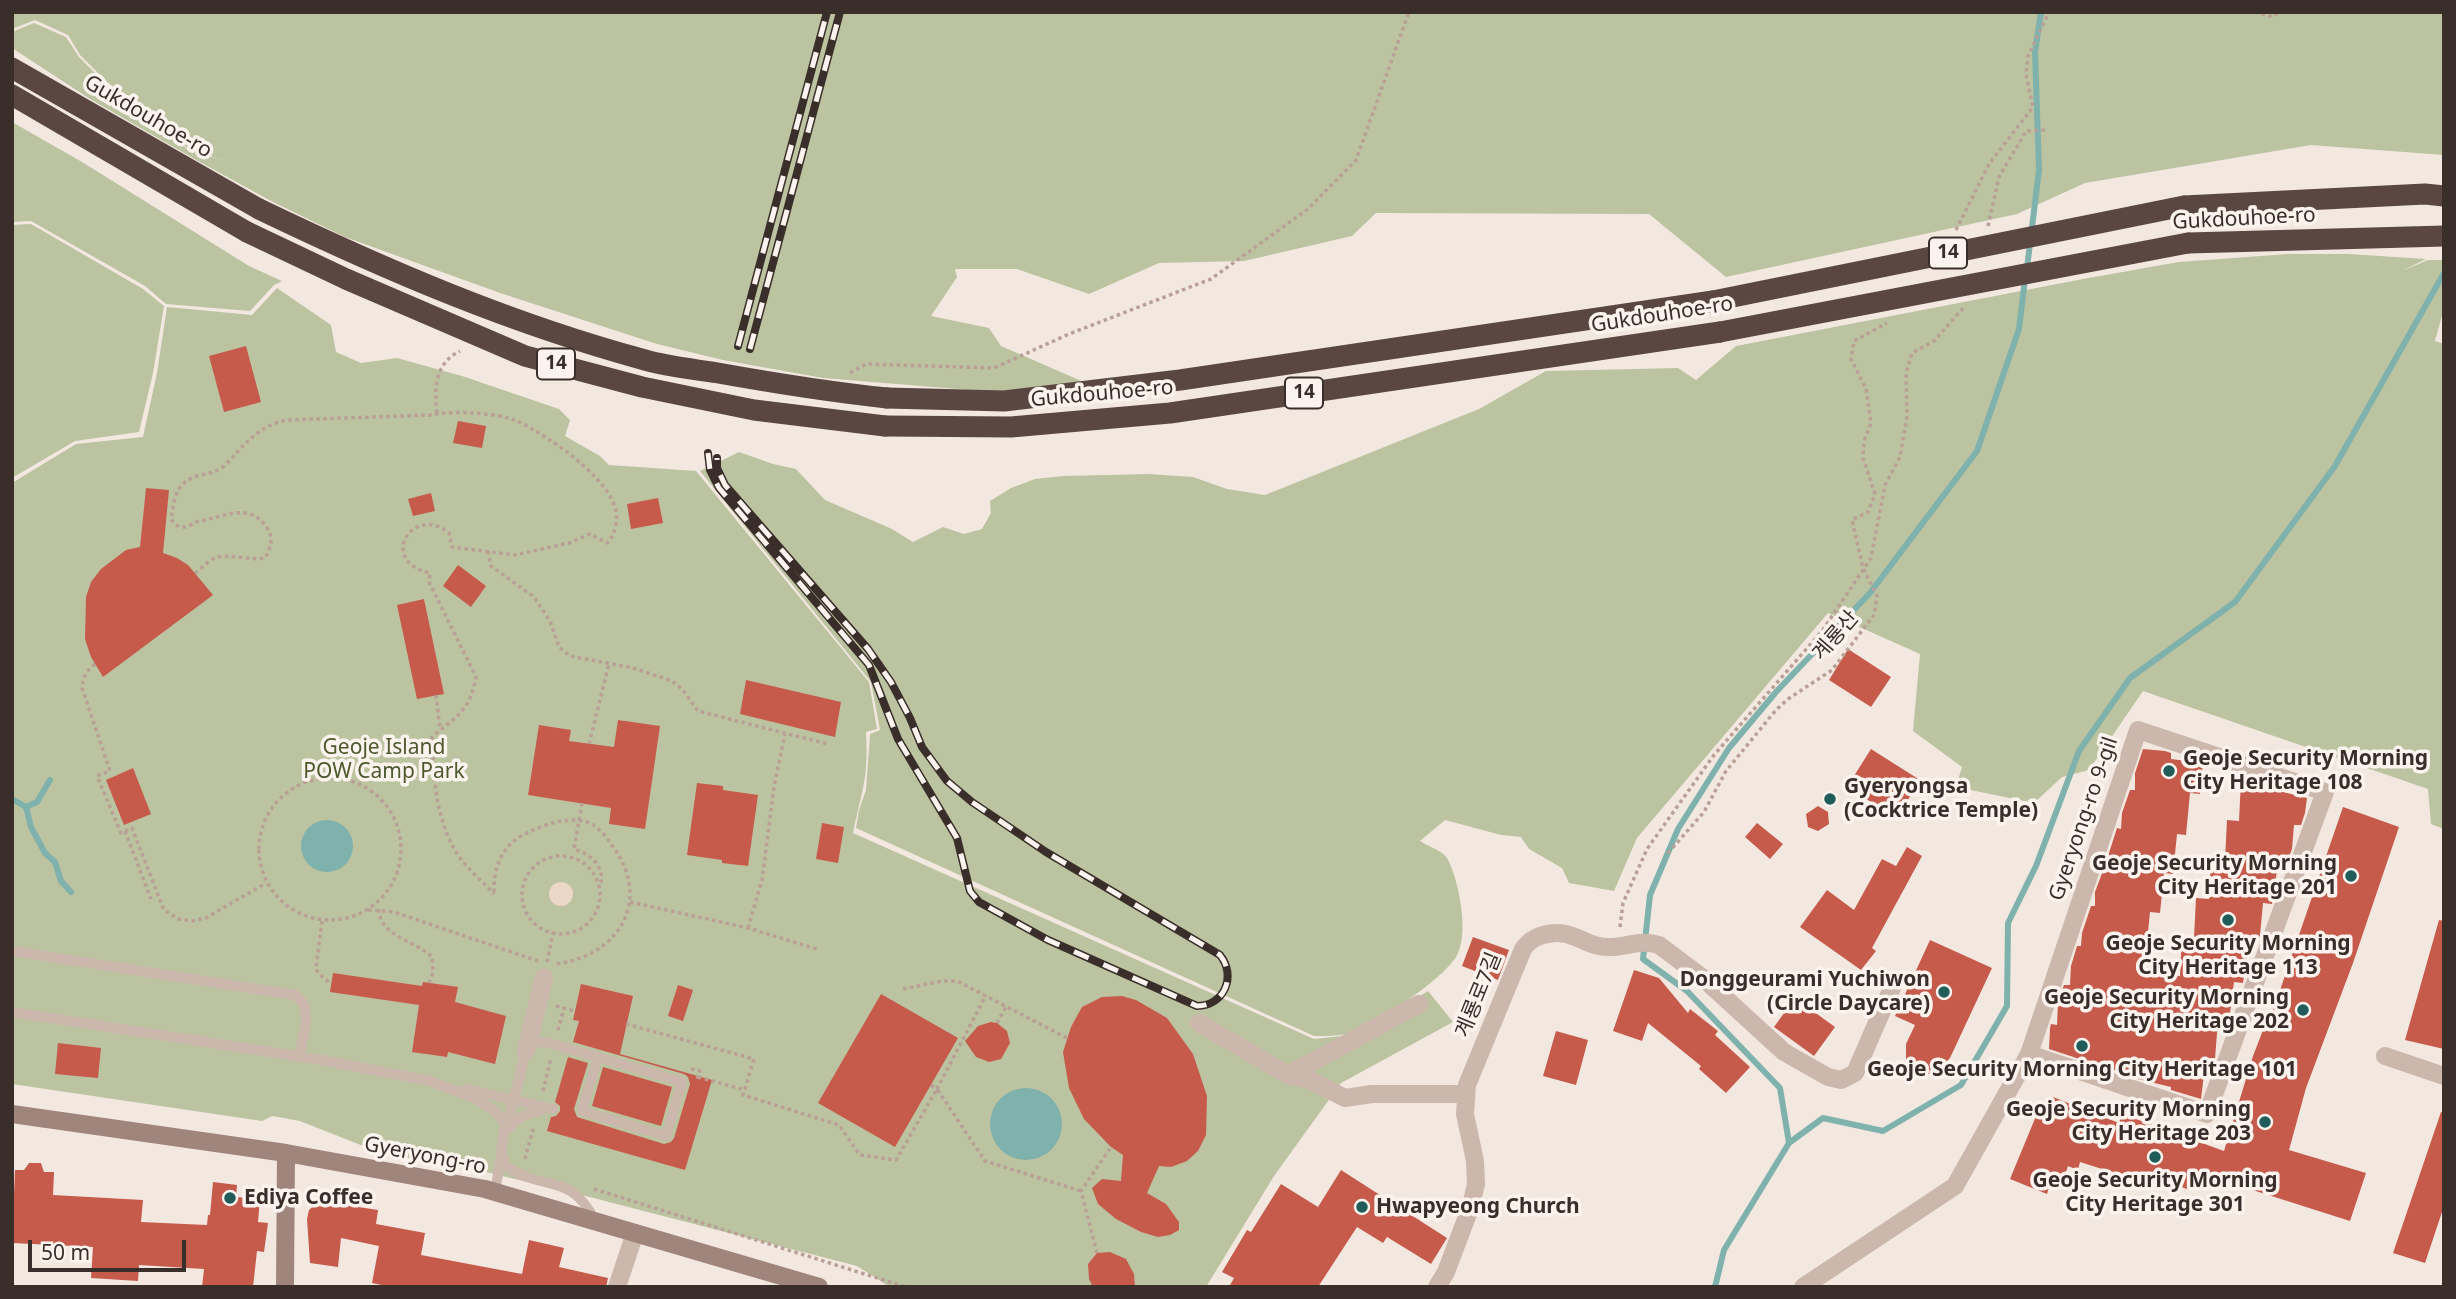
<!DOCTYPE html>
<html>
<head>
<meta charset="utf-8">
<style>
  body { margin:0 }
  #map { position:relative; width:2456px; height:1299px; overflow:hidden; background:#f3e8e0; font-family:"Noto Sans",sans-serif }
  canvas { display:block }
  .frame { position:absolute; inset:0; border:14px solid #3a2e2b; pointer-events:none }
  .scale { position:absolute; left:28px; top:1240px; width:158px; height:32px; box-sizing:border-box; border:4px solid #3a2e2b; border-top:0; padding-left:9px; font-size:21px; line-height:24px; white-space:nowrap; color:#3a2e2b; -webkit-text-stroke:5px #fbf3ed; paint-order:stroke }
</style>
</head>
<body>
<div id="map">
<canvas width="2456" height="1299"></canvas>
<div class="frame"></div>
<div class="scale">50 m</div>
</div>
<script>
const ctx = document.querySelector('canvas').getContext('2d');
ctx.lineJoin = 'round';
function fillPath(path, color) {
  ctx.fillStyle = color;
  ctx.fill(path, 'evenodd');
}
function trace(path, color, width, dash) {
  ctx.strokeStyle = color;
  ctx.lineWidth = width;
  ctx.lineCap = dash ? 'butt' : 'round';
  ctx.setLineDash(dash || []);
  ctx.stroke(path);
}
function write(font, color, halo, rows, align = 'center') {
  ctx.font = font + ' "Noto Sans","Noto Sans KR",sans-serif';
  ctx.lineWidth = 7;
  ctx.setLineDash([]);
  ctx.textBaseline = 'middle';
  ctx.strokeStyle = halo;
  ctx.fillStyle = color;
  for (const [text, x, y, turn = 0] of rows) {
    ctx.save();
    ctx.translate(x, y);
    ctx.rotate((+turn || 0) * Math.PI / 180);
    ctx.textAlign = isNaN(turn) ? turn : align;
    if (halo) ctx.strokeText(text, 0, 0);
    ctx.fillText(text, 0, 0);
    ctx.restore();
  }
}
const green = new Path2D(`
  M12 12H2444V155L2311 145 2085 183 2017 214 1726 277 1649 214 1376 213 1352 236 1244 261 1159 263 1089 294 1017 269H955L957 277 931 316 989 328 1001 346 1086 383 994 392 823 378 723 360 657 344 500 293 345 237 273 202 198 161 90 99 12 48V32L34 23 66 37 79 57 104 82 190 151 226 161 190 150 105 80 80 55 68 35 35 20 12 29Z
  M12 122 82 162 249 266 282 281 274 285 250 311 166 304 145 286 31 221 12 222Z
  M31 224 143 289 164 306 153 373 139 432 75 441 12 478V225Z
  M2288 254H2349L2426 259 2402 271 2428 260H2444V308L2435 341 2444 344V829L2431 824 2428 789 2143 691 2089 770 2062 777 2034 803 1956 787 1962 767 1913 731 1920 654 1828 613 1637 838 1614 891 1569 883 1562 868 1529 849 1521 837 1501 835 1445 820 1420 841C1427 846 1442 850 1447 858 1459 879 1470 936 1456 957 1439 983 1372 1027 1341 1035 1333 1036 1323 1036 1314 1036L856 828 859 810 866 790 870 734 880 730 871 682 700 471 739 452 773 464 796 469 825 500 892 529 913 542 943 527 964 534 982 529 991 513 990 501 1011 488 1035 479 1064 476 1149 474 1193 477 1227 489 1265 495 1479 409 1546 371 1678 368 1696 380 1736 346 2083 279 2179 262Z
  M277 288 331 325 336 352 361 363 397 358 462 376 559 409 570 420 565 436 600 456 609 465 696 471 869 682 877 729 866 732C867 750 867 766 864 783 861 800 856 816 853 833L1314 1039 1342 1036 1400 1008 1428 991 1453 1022 1341 1083 1274 1176 1206 1287H890L857 1266 574 1193 477 1170 381 1153 300 1121 272 1116 262 1121 12 1084V483L76 444 143 437 157 373 167 307 252 315Z`);
const plaza = new Path2D(`
  M549 894a12 12 0 1 1 24 0a12 12 0 1 1-24 0Z`);
const water = new Path2D(`
  M301 846a26 26 0 1 1 52 0a26 26 0 1 1-52 0Z
  M990 1124a36 36 0 1 1 72 0a36 36 0 1 1-72 0Z`);
const stream = new Path2D(`
  M2027 268 2039 170 2035 52 2041 12
  M12 799 26 807 31 827 45 853 55 862 61 881 71 892
  M26 807 37 802 50 780
  M1789 1143 1823 1118 1883 1131 1961 1085 2007 1006 2008 923 2036 866 2079 751 2130 678 2235 602 2335 466 2444 273
  M1715 1287 1724 1250 1789 1143 1780 1088 1687 991 1643 959 1650 895 1678 829 1729 748 1776 692 1870 593 1977 451 2019 329 2025 279`);
const building = new Path2D(`
  M246 346 261 402 224 412 209 356Z
  M458 421 486 426 482 448 453 443Z
  M146 488 169 490 163 553 177 558 188 565 213 595 103 677 91 657 85 639 86 597 91 582 101 569 126 550 140 547Z
  M431 493 435 511 413 516 408 499Z
  M658 498 663 523 631 529 627 504Z
  M458 565 486 586 471 607 443 586Z
  M424 599 444 694 417 699 397 605Z
  M1848 649 1891 677 1871 707 1829 680Z
  M746 680 841 702 835 737 740 714Z
  M618 720 660 726 645 829 609 824 611 808 528 795 539 725 571 730 569 741 614 747Z
  M1871 749 1920 780 1897 818 1847 787Z
  M2143 749 2165 751 2171 753V759L2203 763 2200 794 2190 793 2186 835 2177 834 2173 874 2164 873 2160 913 2150 912 2144 973 2180 976 2182 937 2194 938 2196 898 2209 899 2211 859 2225 860 2227 820 2239 821 2241 780 2256 781 2275 788V790L2307 798 2305 813 2301 825H2294L2292 849 2286 865 2278 864 2272 904 2263 903 2260 936 2257 944 2249 943 2243 983 2234 982 2229 1021 2218 1020 2215 1059 2206 1058 2201 1099 2171 1090V1087L2138 1079V1073L2113 1070 2049 1049 2050 1028 2051 1024 2057 1025 2058 1002 2064 985H2070L2071 966 2077 946H2081L2082 933 2091 906H2095V892L2104 868H2108L2109 853 2117 828 2121 829 2122 813 2130 790H2135V773Z
  M133 768 151 814 124 825 106 780Z
  M697 783 723 786V790L758 795 748 866 722 863V860L687 855Z
  M1818 806 1828 812 1829 824 1818 831 1808 827 1806 814Z
  M2343 807 2399 827 2353 963 2306 1088 2289 1150 2366 1173 2350 1221 2196 1172 2190 1190 2143 1174 2140 1181 2080 1162 2078 1170 2068 1166 2064 1178 2053 1174 2047 1194 2010 1179 2041 1104 2053 1097 2119 1123 2122 1114 2224 1151 2253 1056 2265 1025H2268Z
  M822 823 844 827 838 863 816 859Z
  M1757 823 1783 844 1770 859 1745 837Z
  M1907 847 1922 856 1872 948 1876 951 1861 970 1800 927 1827 890 1854 910 1882 859 1896 866Z
  M2439 920 2444 921V1049L2405 1040Z
  M1473 937 1509 950 1498 980 1462 966Z
  M1930 940 1992 968 1950 1058 1938 1071 1925 1075 1916 1072 1906 1060V1044L1915 1025 1895 1016Z
  M1634 970 1659 978 1688 1013 1690 1009 1718 1031 1715 1035 1750 1067 1726 1093 1699 1069 1701 1066 1648 1023 1642 1041 1613 1031Z
  M333 973 422 986 423 982 458 987 455 1002 506 1016 495 1064 448 1052 447 1057 412 1052 419 1005 330 992Z
  M581 984 633 996 620 1054 712 1080 685 1170 547 1131 551 1117 556 1116 560 1111V1106L555 1102 568 1057 588 1063 574 1109 577 1117 664 1144 671 1142 674 1138 690 1084 688 1077 684 1074 573 1042 579 1021 573 1020Z
  M678 985 693 990 683 1021 668 1016Z
  M881 994 958 1038 895 1147 818 1103Z
  M1122 996 1136 1000 1167 1018 1193 1054 1207 1096 1206 1135 1198 1151 1187 1161 1171 1167 1159 1166 1147 1193 1166 1204 1179 1222V1230L1170 1235 1158 1237 1141 1232 1116 1219 1098 1204 1092 1188 1102 1179 1121 1181 1123 1155 1111 1147 1084 1119 1069 1088 1063 1052 1071 1027 1082 1007 1102 997Z
  M1795 998 1835 1027 1814 1056 1774 1027Z
  M991 1022 997 1023 1007 1031 1010 1043 1001 1059 989 1062 976 1057 965 1041 978 1026Z
  M1556 1031 1588 1040 1576 1085 1543 1076Z
  M58 1043 101 1048 98 1078 55 1074Z
  M603 1067 672 1087 661 1126 592 1106Z
  M2441 1112H2444V1206L2425 1263 2393 1253Z
  M29 1163H41L44 1172H54L53 1195 143 1200 141 1222 207 1225 208 1215H210L213 1182 237 1185 236 1197 260 1199 258 1222 268 1223 264 1252 257 1251 253 1287H202L204 1269 139 1265 138 1281 91 1278 93 1247 12 1243 15 1170H24Z
  M1341 1170 1447 1238 1431 1264 1387 1237 1383 1243 1357 1227 1318 1287H1229L1234 1278 1222 1272 1247 1230 1251 1232 1281 1184 1318 1207Z
  M319 1201 378 1210 376 1224 425 1233 421 1255 522 1274 529 1240 564 1248 559 1267 608 1278 606 1287H391L372 1283 379 1246 341 1238 338 1267 310 1263 307 1219 309 1210Z
  M1110 1252 1126 1259 1134 1274 1135 1287H1093L1089 1279 1088 1264 1097 1253Z`);
const path = new Path2D(`
  M2255 12 2273 17 2279 12
  M1988 226 1999 177 2026 131 2046 130
  M1956 230 1989 164 2033 107 2026 75 2028 56 2049 12
  M850 373 866 364 994 368 1069 334 1211 279 1308 209 1356 160 1409 12
  M437 413C434 388 435 363 460 351
  M488 551 491 566 534 597 550 621 559 647 570 656 633 668 672 681 682 689 698 711 828 744
  M195 573C201 569 207 562 213 559 227 552 248 561 265 558 271 547 274 539 267 528 250 501 224 517 199 521 194 522 189 527 184 527 178 528 174 523 171 519 175 496 175 482 201 475 210 473 215 472 223 467 244 446 256 427 286 420L432 415C451 410 499 413 517 421 547 435 625 486 616 524 614 532 613 538 607 543L590 534 569 543 515 555 452 547 449 533C414 503 376 561 430 573L429 582 476 677C470 711 457 716 432 737 433 776 436 824 460 858 470 871 483 882 494 894
  M95 664C86 671 83 677 82 688L110 771 97 776 121 833 132 828 164 910 178 919 192 921 206 918 266 883
  M436 695 440 728
  M589 744 609 664
  M259 849a71 71 0 1 1 142 0a71 71 0 1 1-142 0Z
  M582 803 574 849C592 855 606 867 600 887
  M125 831 151 899
  M1668 853 1704 812 1726 771 1776 710 1788 699 1832 670 1874 615 1877 596 1863 568 1852 520 1868 512 1875 494 1863 458 1864 441 1871 423 1866 389 1851 359 1854 341 1887 323
  M522 895a39 39 0 1 1 78 0a39 39 0 1 1-78 0Z
  M494 892C493 868 502 845 525 834 543 825 566 816 587 822 599 826 607 838 614 848 652 902 618 956 556 964
  M630 902 748 928 820 950
  M379 909C379 936 416 941 432 957L433 973 429 983
  M368 910 394 912 538 961
  M322 921 316 968 318 973 331 984
  M1620 927 1623 903 1647 849 1714 755 1822 631 1871 558 1885 485 1900 457 1907 417 1906 373 1912 353 1934 341 1964 307
  M748 928 762 880 774 787 785 734
  M547 962 553 933
  M903 989 942 981H957L1067 1038
  M556 1006 574 1011
  M997 1023 1007 1005
  M626 1024 754 1059 743 1095 839 1125 860 1155 896 1160 937 1089 985 1161 1081 1191
  M558 1030 564 1008
  M691 1069 700 1071 697 1079
  M698 1077 745 1090
  M931 1085 937 1089 986 995
  M543 1091 551 1058
  M525 1159 533 1129
  M594 1189 906 1287
  M1097 1253 1081 1191 1111 1147`);
const lane = new Path2D(`
  M12 951 295 995C315 1008 302 1037 299 1057
  M12 1012 322 1060 430 1081 475 1098 495 1111 505 1123 501 1152 506 1166C541 1192 571 1171 595 1221
  M467 1089 553 1109
  M506 1130 526 1051 533 1043 546 1042 682 1082 666 1136 582 1111 598 1057
  M507 1130 520 1117 543 1109
  M495 1192 501 1157`);
const street = new Path2D(`
  M1199 1023 1288 1075 1310 1080 1345 1098 1372 1094H1466
  M526 1051 544 978
  M2385 1056 2444 1076
  M1288 1075 1419 1004
  M617 1287 635 1233
  M1437 1287 1446 1272 1471 1206 1476 1184 1475 1161 1465 1114 1467 1085 1523 949C1528 942 1532 939 1540 936 1573 925 1583 948 1610 947 1627 947 1641 939 1659 945L1703 978 1784 1052 1828 1077 1841 1080 1855 1073 1895 981
  M1803 1287 1955 1186 2029 1054 2138 730 2325 792 2207 1114 2029 1054`);
const secondary = new Path2D(`
  M12 1114 286 1153 485 1189 819 1287
  M285 1287 286 1153`);
const highway = new Path2D(`
  M12 68 259 209
  M12 95 247 232
  M2184 206 2425 194 2444 196
  M2188 243 2444 236
  M887 398 1004 401 1180 380 1713 301
  M885 426 1011 427 1170 413 1720 332`);
const rail = new Path2D(`
  M738 346 827 12
  M750 349 840 12
  M708 453 710 470 719 488 869 665 898 739 957 838 970 891 979 902 1048 940 1197 1006C1224 1006 1237 976 1220 955L1046 852 972 802 947 781 922 747 910 718 891 682 868 649 725 485 717 468V458`);
const highwayBridge = new Path2D(`
  M259 209C386 270 509 323 645 360 669 367 694 369 718 373 774 383 830 392 887 398
  M247 232 346 279 525 356 642 387 754 410 885 426
  M1713 301 2184 206
  M1720 332 2188 243`);
const markers = [
  [2169,771,7,"#205c59"],
  [1830,799,7,"#205c59"],
  [2351,876,7,"#205c59"],
  [2228,920,7,"#205c59"],
  [1944,992,7,"#205c59"],
  [2303,1010,7,"#205c59"],
  [2082,1046,7,"#205c59"],
  [2265,1122,7,"#205c59"],
  [2155,1157,7,"#205c59"],
  [230,1198,7,"#205c59"],
  [1362,1207,7,"#205c59"]
];
const shields = [
  [1948,253,38],
  [556,364,38],
  [1304,393,38]
];
const shieldNames = [
  ["14",1948,253],
  ["14",556,364],
  ["14",1304,393]
];
const streetNames = [
  ["Gukdouhoe-ro",148,117,30],
  ["Gukdouhoe-ro",2244,219,-3],
  ["Gukdouhoe-ro",1662,315,-9],
  ["Gukdouhoe-ro",1102,394,-5],
  ["계룡산",1836,636,-49],
  ["Gyeryong-ro 9-gil",2084,819,-71],
  ["계룡로7길",1479,995,-68],
  ["Gyeryong-ro",425,1156,11]
];
const parkNames = [
  ["Geoje Island",384,748],
  ["POW Camp Park",384,772]
];
const poiNames = [
  ["Geoje Security Morning",2183,759],
  ["City Heritage 108",2183,783],
  ["Gyeryongsa",1844,787],
  ["(Cocktrice Temple)",1844,811],
  ["Geoje Security Morning",2337,864,"right"],
  ["City Heritage 201",2337,888,"right"],
  ["Geoje Security Morning",2228,944,"center"],
  ["City Heritage 113",2228,968,"center"],
  ["Donggeurami Yuchiwon",1930,980,"right"],
  ["(Circle Daycare)",1930,1004,"right"],
  ["Geoje Security Morning",2289,998,"right"],
  ["City Heritage 202",2289,1022,"right"],
  ["Geoje Security Morning City Heritage 101",2082,1070,"center"],
  ["Geoje Security Morning",2251,1110,"right"],
  ["City Heritage 203",2251,1134,"right"],
  ["Geoje Security Morning",2155,1181,"center"],
  ["City Heritage 301",2155,1205,"center"],
  ["Ediya Coffee",244,1198],
  ["Hwapyeong Church",1376,1207]
];
fillPath(green, '#bcc3a0');
fillPath(plaza, '#ebd7c8');
fillPath(water, '#7fb1ad');
trace(stream, '#7fb1ad', 6);
fillPath(building, '#c65b4c');
trace(path, '#b8a096', 3.5, [3.5, 3.5]);
trace(lane, '#ccb7ac', 10);
trace(street, '#ccb7ac', 18);
trace(secondary, '#a0857d', 18);
trace(highway, '#5b4742', 21);
trace(rail, '#3a2e2b', 8);
trace(rail, '#fbf3ed', 5, [16]);
trace(highwayBridge, '#5b4742', 21);
for (const [x, y, r, color] of markers) {
  const dot = new Path2D();
  dot.arc(x, y, r, 0, 2 * Math.PI);
  ctx.fillStyle = color;
  ctx.fill(dot);
  trace(dot, '#fbf3ed', 2.5);
}
for (const [x, y, w] of shields) {
  const box = new Path2D();
  box.roundRect(x - w / 2, y - 15.5, w, 31, 5);
  ctx.fillStyle = '#fbf3ed';
  ctx.fill(box);
  trace(box, '#3a2e2b', 2);
}
write('bold 19px', '#3a2e2b', null, shieldNames);
write('21px', '#3a2e2b', '#fbf3ed', streetNames);
write('21px', '#4e592e', '#fbf3ed', parkNames);
write('bold 21px', '#3a2e2b', '#fbf3ed', poiNames, 'left');
</script>
</body>
</html>
